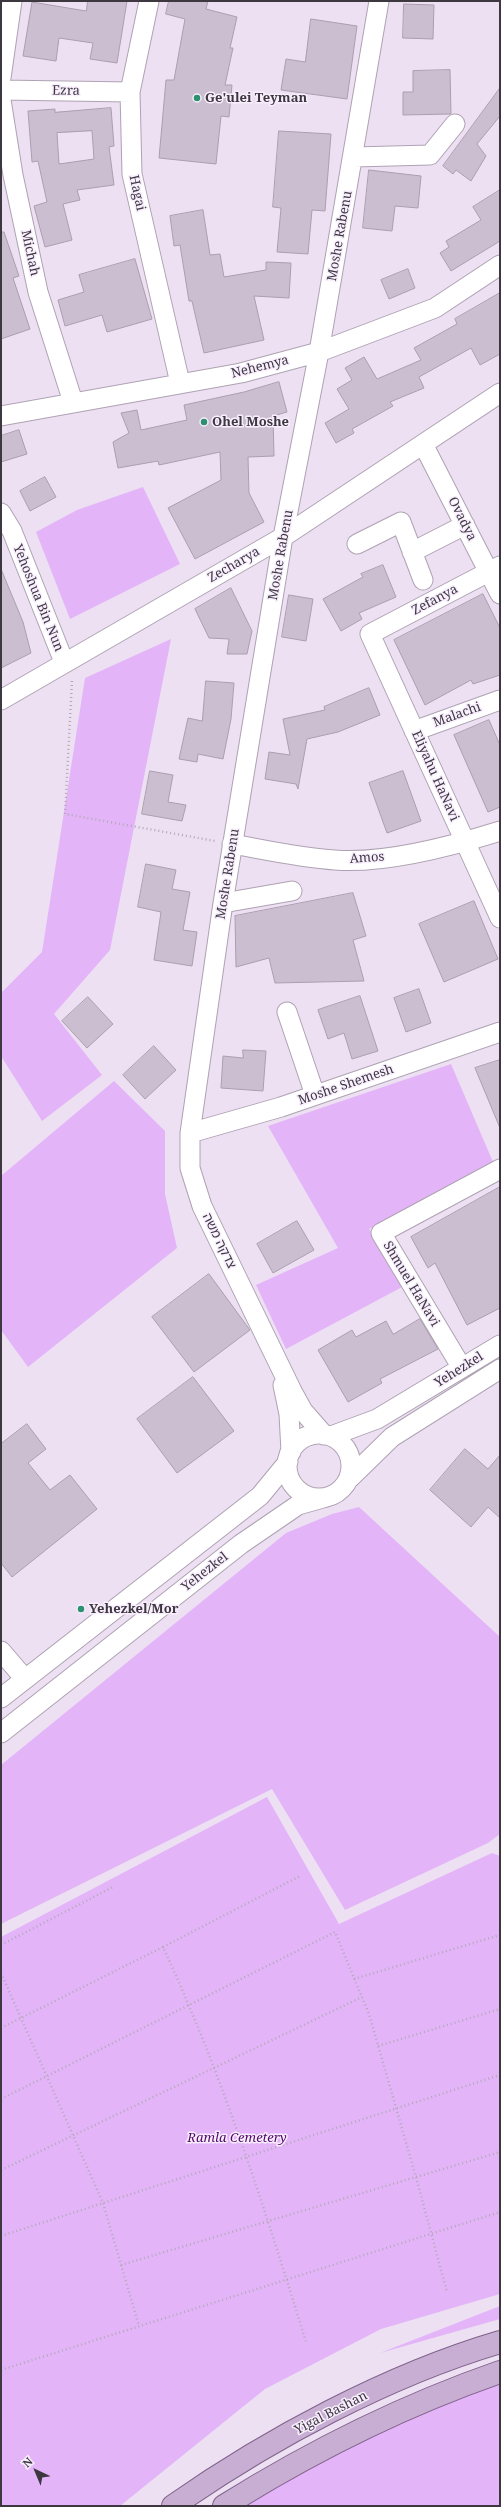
<!DOCTYPE html>
<html>
<head>
<meta charset="utf-8">
<style>
  body { margin:0 }
  #map { position:relative; width:501px; height:2507px; overflow:hidden; background:#ede0f2; font-family:"Noto Serif",serif }
  canvas { display:block }
  .frame { position:absolute; inset:0; border:2px solid #3d3840; pointer-events:none }
  .north { position:absolute; left:16px; top:2451px; width:40px; height:40px; -webkit-text-stroke:3px #f8eefd; paint-order:stroke; rotate:316deg; font-size:11px; font-weight:700; line-height:16px; text-align:center; color:#3d3840 }
  .north::after { content:''; display:block; margin:auto; width:14px; height:18px; background:#3d3840; clip-path:polygon(50% 0,100% 100%,50% 72%,0 100%) }
</style>
</head>
<body>
<div id="map">
<canvas width="501" height="2507"></canvas>
<div class="frame"></div>
<div class="north">N</div>
</div>
<script>
const ctx = document.querySelector('canvas').getContext('2d');
ctx.lineJoin = 'round';
function fillPath(path, color) {
  ctx.fillStyle = color;
  ctx.fill(path, 'evenodd');
}
function trace(path, color, width, dash) {
  ctx.strokeStyle = color;
  ctx.lineWidth = width;
  ctx.lineCap = dash ? 'butt' : 'round';
  ctx.setLineDash(dash || []);
  ctx.stroke(path);
}
function write(font, color, halo, rows, align = 'center') {
  ctx.font = font + ' "Noto Serif","Noto Sans Hebrew",serif';
  ctx.lineWidth = 3;
  ctx.setLineDash([]);
  ctx.textBaseline = 'middle';
  ctx.strokeStyle = halo;
  ctx.fillStyle = color;
  for (const [text, x, y, turn = 0] of rows) {
    ctx.save();
    ctx.translate(x, y);
    ctx.rotate((+turn || 0) * Math.PI / 180);
    ctx.textAlign = isNaN(turn) ? turn : align;
    if (halo) ctx.strokeText(text, 0, 0);
    ctx.fillText(text, 0, 0);
    ctx.restore();
  }
}
const green = new Path2D(`
  M143 487 180 564 70 619 36 532 77 510Z
  M171 639 110 950 54 1014 102 1075 42 1121 1 1056V993L42 952 85 678Z
  M451 1064 493 1162 369 1229 404 1286 286 1349 256 1285 338 1248 268 1126Z
  M114 1081 165 1131V1194L177 1248 28 1367 1 1330V1176Z
  M359 1507 500 1637V1834L488 1843 345 1910 272 1789 1 1924V1765L286 1533 332 1514Z
  M267 1797 339 1924 492 1853 500 1856V2294L381 2329 265 2389 120 2506H1V1937Z
  M500 2306V2319L380 2353Z
  M500 2383V2506H238L411 2416Z`);
const building = new Path2D(`
  M88 1H127L117 63 90 59 93 43 59 38 56 61 23 56 32 2 86 11Z
  M169 1H208L206 9 237 17 230 48H233L225 85H232L229 117 221 116 216 164 159 158 166 80H174L185 19 166 14Z
  M404 4 434 5 433 39 403 38Z
  M311 19 357 26 347 99 281 90 286 59 305 62Z
  M450 70 451 114 403 115V92H413V71Z
  M500 88V116L477 144 486 156 471 181 456 170 453 174 443 166Z
  M111 108 114 146 109 147 114 185 77 190 80 200 63 204 72 240 45 247 34 206 47 202 38 161 32 162 28 111 55 109V112ZM92 131 94 159 59 164 57 133Z
  M279 131 331 134 325 211 312 210 308 254 277 252 281 208 273 207Z
  M369 170 421 176 418 208 395 206 392 231 363 228Z
  M500 190V241L451 271 440 253 449 247 446 241 481 220 473 207Z
  M203 210 210 255 220 254 224 277 266 270V262L291 263 289 298 254 296 264 340 204 353 192 301H189L180 245 174 246 170 216Z
  M1 232H4L19 276 13 278 30 329 1 339Z
  M135 259 152 319 107 332 102 315 65 326 58 300 84 292 79 275Z
  M408 269 415 288 389 299 381 280Z
  M500 293V354L480 365 471 348 419 377 424 388 390 402 393 406 352 429 354 433 336 443 325 423 349 409 337 389 352 380 345 368 364 357 377 379 421 360 414 348 457 324 455 319Z
  M279 382 287 412 273 416 274 456 248 457 249 493 264 522 195 559 168 508 221 480 220 452 159 465 158 461 118 468 113 442 129 433 121 413 137 410 141 430 187 420 184 405 244 392Z
  M19 430 27 454 1 462V436Z
  M45 477 56 497 30 511 20 491Z
  M383 565 396 597 359 613 362 619 341 631 323 599 363 577 361 574Z
  M1 569 23 622 31 653 1 668Z
  M231 588 252 631 247 654H227L229 639 209 638 195 609Z
  M483 594 500 628V675L473 684 471 680 425 705 394 640Z
  M289 595 313 599 306 641 282 637Z
  M206 681 234 683 231 719 223 759 198 754 197 762 179 759 188 718 202 721Z
  M369 688 380 715 338 732 307 739 298 789 296 784 265 779 269 752 290 755 283 719 325 710 324 707Z
  M489 720 500 745V807L488 812 454 735Z
  M150 771 173 775 168 802 186 805 182 821 142 814Z
  M403 771 421 821 387 833 369 783Z
  M146 864 176 870 172 889 190 892 183 930 197 932 192 966 154 960 161 912 138 907Z
  M353 893 366 936 353 940 364 981 275 983 269 958 236 967 235 916Z
  M474 901 498 959 444 982 419 924Z
  M419 989 431 1023 406 1032 394 998Z
  M360 996 378 1051 352 1059 344 1033 328 1039 318 1010Z
  M88 997 113 1024 87 1048 62 1021Z
  M154 1046 176 1070 145 1099 123 1075Z
  M243 1050 266 1051 263 1091 221 1088 223 1056 243 1058Z
  M500 1060V1128L475 1068Z
  M500 1187V1308L467 1325 435 1263 428 1268 411 1237Z
  M297 1221 314 1250 273 1273 257 1244Z
  M209 1274 250 1330 194 1372 152 1317Z
  M420 1319 438 1349 380 1379 382 1383 348 1402 318 1350 352 1330 356 1337 386 1321 393 1334Z
  M193 1377 234 1431 177 1473 137 1419Z
  M27 1424 46 1449 28 1463 50 1490 70 1475 97 1509 12 1577 1 1563V1444Z
  M465 1449 488 1469 500 1455V1518L488 1507 471 1527 430 1490Z`);
const path = new Path2D(`
  M72 681 65 814 215 841
  M1 1945 113 1887
  M163 1947 300 1876
  M1 1973 103 2203 139 2326
  M354 1979 500 1935
  M1 2028 163 1947C222 2074 265 2209 306 2342
  M378 2046 500 2009
  M1 2099 335 1932 369 2014 416 2177 447 2292
  M1 2170 362 1997
  M1 2236 500 2075
  M121 2265 500 2152
  M1 2370 500 2212`);
const minor = new Path2D(`
  M149 1 130 92 132 174 180 383
  M1 78 12 1
  M1 90 130 92
  M1 100 13 175 38 292 73 402
  M354 157 430 155 455 124
  M1 416 241 373 319 352 435 308 500 265
  M423 444 500 594
  M1 513 12 531 64 662
  M357 544 401 522 423 580
  M412 552 465 525
  M500 566 370 634 500 918
  M1 700 283 537 500 393
  M414 731 500 700
  M232 844C266 850 301 858 335 860 385 864 452 846 500 831
  M223 903 292 891
  M287 1012 315 1095
  M190 1133 281 1107 500 1032
  M462 1368 381 1233 500 1169
  M283 1385 289 1414 291 1452
  M287 1466a32 32 0 1 1 64 0a32 32 0 1 1-64 0Z
  M324 1435 303 1411 292 1391 202 1206 190 1168V1133L223 903 283 537 319 352 379 1
  M331 1436 377 1419 500 1345
  M350 1478 392 1437 500 1369
  M1 1651 25 1679
  M1 1698 260 1496 288 1462
  M1 1733 241 1544 298 1505 323 1498`);
const major = new Path2D(`
  M173 2506C269 2439 388 2375 500 2342
  M224 2506C312 2451 402 2406 500 2372`);
const markers = [
  [197,98,4,"#2b916e"],
  [204,422,4,"#2b916e"],
  [81,1609,4,"#2b916e"]
];
const streetNames = [
  ["Ezra",66,91,1],
  ["Hagai",137,193,78],
  ["Moshe Rabenu",340,236,-80],
  ["Michah",30,253,78],
  ["Nehemya",260,367,-14],
  ["Ovadya",462,519,63],
  ["Moshe Rabenu",281,555,-80],
  ["Zecharya",234,565,-30],
  ["Yehoshua Bin Nun",38,598,68],
  ["Zefanya",435,600,-28],
  ["Malachi",457,715,-20],
  ["Eliyahu HaNavi",435,776,66],
  ["Amos",367,858,-4],
  ["Moshe Rabenu",228,874,-81],
  ["Moshe Shemesh",346,1085,-19],
  ["צדקה משה",219,1241,64],
  ["Shmuel HaNavi",411,1284,59],
  ["Yehezkel",459,1370,-32],
  ["Yehezkel",205,1572,-38],
  ["Yigal Bashan",331,2413,-27]
];
const poiNames = [
  ["Ge'ulei Teyman",205,98],
  ["Ohel Moshe",212,422],
  ["Yehezkel/Mor",89,1609]
];
const parkNames = [
  ["Ramla Cemetery",237,2138]
];
fillPath(green, '#e4b4f9');
fillPath(building, '#cbbed0');
trace(building, '#aa9eaf', 1);
trace(minor, '#aea2b3', 21);
trace(major, '#7f628b', 24);
trace(path, '#b3a9b7', 2.5, [1, 3]);
trace(minor, '#fff', 19);
trace(major, '#c8aed2', 22);
for (const [x, y, r, color] of markers) {
  const dot = new Path2D();
  dot.arc(x, y, r, 0, 2 * Math.PI);
  ctx.fillStyle = color;
  ctx.fill(dot);
  trace(dot, '#f8eefd', 1.5);
}
write('13px', '#3d3840', '#f8eefd', streetNames);
write('bold 13px', '#3d3840', '#f8eefd', poiNames, 'left');
write('italic 13px', '#510668', '#f8eefd', parkNames);
</script>
</body>
</html>
